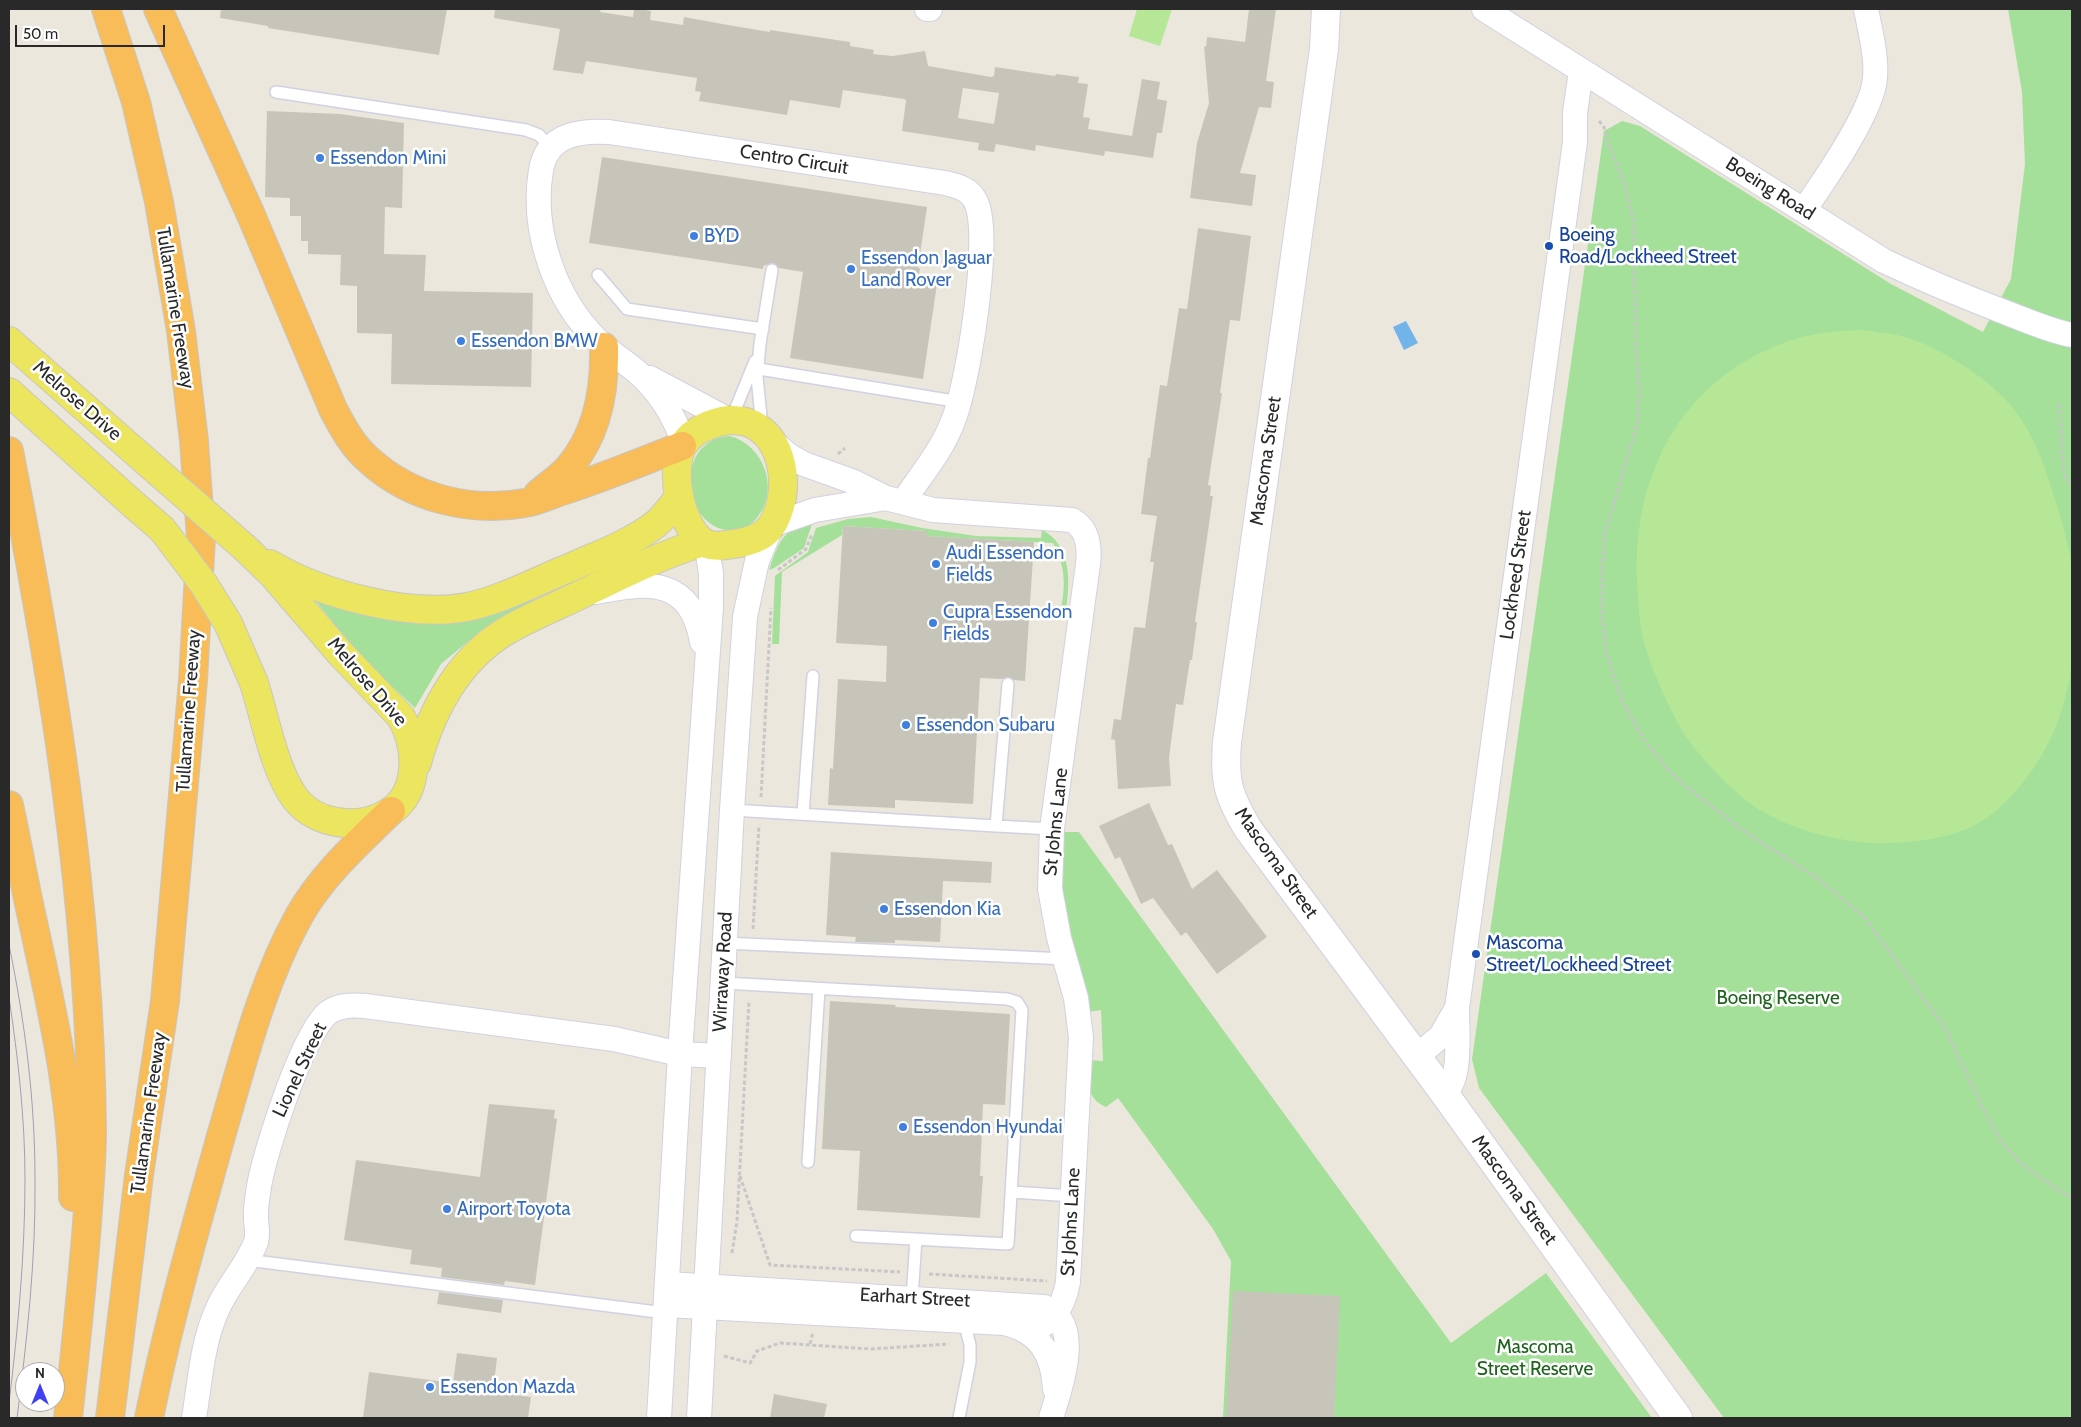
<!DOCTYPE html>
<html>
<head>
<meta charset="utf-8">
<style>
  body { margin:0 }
  #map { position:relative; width:2081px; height:1427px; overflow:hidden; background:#ebe7dc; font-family:Cabin,sans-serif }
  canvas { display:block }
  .frame { position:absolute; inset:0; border:10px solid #292929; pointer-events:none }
  .north { position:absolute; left:15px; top:1362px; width:50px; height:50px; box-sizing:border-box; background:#fff; border:1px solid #a9a9a9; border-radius:50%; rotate:0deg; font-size:14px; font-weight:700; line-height:20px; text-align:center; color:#292929 }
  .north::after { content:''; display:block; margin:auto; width:18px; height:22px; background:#4140f3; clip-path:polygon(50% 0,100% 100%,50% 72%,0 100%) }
  .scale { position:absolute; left:15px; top:25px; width:150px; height:22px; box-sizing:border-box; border:2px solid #292929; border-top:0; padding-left:6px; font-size:15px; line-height:18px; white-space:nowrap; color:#292929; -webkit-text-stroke:4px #fff; paint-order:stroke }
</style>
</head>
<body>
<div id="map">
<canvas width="2081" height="1427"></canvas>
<div class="frame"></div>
<div class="north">N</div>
<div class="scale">50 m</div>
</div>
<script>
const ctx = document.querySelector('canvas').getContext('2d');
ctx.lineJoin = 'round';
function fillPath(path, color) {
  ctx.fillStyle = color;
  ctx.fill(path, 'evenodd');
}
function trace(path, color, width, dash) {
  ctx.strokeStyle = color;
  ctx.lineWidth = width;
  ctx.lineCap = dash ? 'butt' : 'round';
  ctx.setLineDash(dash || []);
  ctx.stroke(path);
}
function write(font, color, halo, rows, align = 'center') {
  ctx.font = font + ' Cabin,sans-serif';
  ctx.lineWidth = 5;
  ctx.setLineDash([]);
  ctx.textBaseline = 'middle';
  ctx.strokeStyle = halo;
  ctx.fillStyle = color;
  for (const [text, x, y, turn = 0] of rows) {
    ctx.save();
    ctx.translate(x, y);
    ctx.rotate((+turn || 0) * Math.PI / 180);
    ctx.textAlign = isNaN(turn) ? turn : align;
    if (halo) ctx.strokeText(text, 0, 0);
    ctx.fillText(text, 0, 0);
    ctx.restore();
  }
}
const green = new Path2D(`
  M2008 9H2072V1418H1724L1479 1088 1472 1059 1604 131 1622 121 1640 126 1891 284 1983 332 2011 279 2025 164 2022 92Z
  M730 436C764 445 781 491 756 519 748 528 738 532 726 530 680 522 675 439 730 436Z
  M871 517 922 528 976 536 1041 538 1042 530C1072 545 1070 582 1066 610L1061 608C1066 585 1065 564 1053 543L927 536V531L843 526 842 535 782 572 779 644H772L775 576 808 552 816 528 848 519Z
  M807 521 812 524 804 548 774 568 769 570C778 544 781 533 807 521Z
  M533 593 534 604 509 614 484 628 441 664 415 708 361 657 315 600 377 616Z
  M1061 832H1079L1451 1343 1546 1273 1652 1418H1223L1231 1261 1213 1229 1118 1098 1106 1107C1085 1098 1088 1080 1089 1060L1103 1061 1101 1010 1087 1012 1060 899Z`);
const pitch = new Path2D(`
  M1137 9H1172L1160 46 1129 36Z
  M1863 330C1875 332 1888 333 1901 336 1934 344 1980 373 2004 398 2026 420 2041 454 2050 484 2058 508 2066 532 2070 557 2073 574 2072 593 2072 610 2072 625 2073 641 2072 656 2070 694 2055 738 2033 769 1992 826 1962 839 1892 843 1846 845 1793 831 1755 807 1734 793 1705 762 1690 742 1673 719 1654 675 1645 646 1639 625 1638 600 1637 579 1633 475 1681 382 1781 344 1808 333 1835 331 1863 330Z`);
const water = new Path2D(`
  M1406 321 1418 343 1404 350 1393 327Z`);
const building = new Path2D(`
  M221 9H447L439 55 268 28V26L220 18Z
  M495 9H601L600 12 633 17 634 9H640L651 11 650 20 683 25 684 17 728 25 770 32V30L850 42V46L874 50 873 54 893 56 925 51 928 66 991 77 994 76 995 67 1055 76 1056 74 1079 77 1078 83 1088 84 1083 117 1090 118 1088 129 1132 136 1142 79 1160 82 1157 99 1167 101 1162 133H1157L1153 158 1105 151 1104 156 1036 145 1035 151 996 144 994 152 978 150 979 143 902 131 906 100 904 99 843 90 840 108 790 100 787 115 699 101 701 92 695 91 697 78 586 61 583 74 553 70 560 29 494 18ZM963 88 999 93 994 124 958 118Z
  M1249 9H1276L1266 81 1274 82 1271 108 1259 107 1240 173 1256 175 1252 206 1190 198 1197 143 1209 103 1204 46 1206 47 1207 37 1245 42Z
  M267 111 340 114 404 123 402 208 385 207 384 254 426 255 424 291 533 293 531 387 391 384 392 334 357 333V286L340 285 341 255 308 254V241H301V216H290V198L265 197Z
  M602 157 927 207 918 268H920L919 275 938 277 923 379 790 358 803 272 779 268 773 263 763 266V269L589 243Z
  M1198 228 1251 236 1240 321 1230 320 1220 393H1222L1208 485 1211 486 1210 496H1213L1195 622H1197L1192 660H1190L1183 705 1176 704 1169 758 1171 786 1118 789 1115 740 1111 739 1114 719 1121 720 1134 627 1145 628 1154 562H1150L1157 516 1141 514 1148 458H1150L1160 385 1167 386 1179 308 1187 309Z
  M843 526 927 531V536L1034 542 1025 681 1014 680 1008 677 1002 679 980 678 973 804 895 800V808L828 805 830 768 833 769 838 679 886 682 887 646 836 643Z
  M1149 803 1168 845 1172 844 1192 889 1217 870 1267 937 1217 974 1186 932 1181 936 1153 898 1141 904 1120 857 1115 859 1099 826Z
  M831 852 992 862 991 883 943 881 940 942 895 940V943L855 942 856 937 826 935Z
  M830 1001 896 1005 895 1007 1010 1014 1005 1105 983 1104 980 1176H983L980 1218 857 1210 860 1151 822 1149Z
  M489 1104 555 1110 554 1118 557 1119 535 1285 505 1281 504 1285 441 1277 442 1268 410 1264 412 1250 344 1240 356 1160 480 1177Z
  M1233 1291 1340 1296 1334 1418H1226Z
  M439 1292 503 1300 501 1313 437 1304Z
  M457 1353 497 1358 493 1392 531 1397 528 1418H363L369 1372 453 1383Z
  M774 1394 827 1404 824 1418H770Z`);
const path = new Path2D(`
  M1599 121 1604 127 1607 141 1621 175 1630 204 1634 229 1636 348 1639 390 1638 421 1605 533 1602 571V612L1606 651 1621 698 1642 737 1668 770 1683 784 1743 831 1820 880 1863 916 1944 1026 1985 1113 2001 1141 2017 1160 2040 1178 2072 1198
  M2059 404 2064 475 2072 486
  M838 454 845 448
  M778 570 806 549 812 534
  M761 797 771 608
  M753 929 759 825
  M740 1176 770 1265 900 1272
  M732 1253 737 1221 749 1000
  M929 1274 1047 1281
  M810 1344 813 1332
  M724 1356 750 1363 757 1351 780 1343 870 1349 949 1344`);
const service = new Path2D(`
  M276 92 526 130 539 135 551 148
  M598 275 627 309 763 329
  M753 368 960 402
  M731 420 755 361
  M762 427 757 377 760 344 772 270
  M732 810 996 826 1008 684
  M803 814 813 676
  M996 826 1052 829
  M725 943 1065 959
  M724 983 1007 999 1017 1002 1022 1010 1008 1244 856 1236
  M808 1162 819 989
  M1012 1192 1073 1196
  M247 1260 665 1313
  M912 1298 916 1239
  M959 1418 970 1362V1345L964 1321`);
const minor = new Path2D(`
  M927 9H930
  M1484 9 1884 261C1924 280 1965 297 2007 313 2028 321 2050 331 2072 335
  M1804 210C1824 181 1873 111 1875 78 1877 55 1870 31 1866 9
  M650 378 729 420
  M770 439 788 455 804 464 854 482 886 498 933 510 1072 520C1088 529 1090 547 1088 564L1052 829 1050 889 1059 938 1076 998 1081 1037 1068 1282C1064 1306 1049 1333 1021 1328
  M684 443C673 414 660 392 636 371 624 361 609 352 598 341 554 298 531 230 541 170 547 135 578 130 609 132L945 183C958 186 970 189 976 202 992 236 968 385 953 421 942 451 920 476 903 502
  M772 525 815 510 886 498
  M596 592C649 581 691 578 702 642
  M1416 1057 1441 1036 1457 1008
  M1444 1093C1462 1083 1457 1027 1457 1008L1575 142V113L1581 71
  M667 1284 1044 1307C1085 1323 1060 1388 1051 1418
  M666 1305 1004 1323C1040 1331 1053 1354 1055 1389
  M194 1418C200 1382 202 1342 218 1308 228 1285 247 1266 256 1242 259 1233 255 1222 256 1212 256 1204 258 1195 259 1186 265 1152 303 1031 329 1012 340 1005 352 1005 365 1006L614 1039 680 1054 719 1056
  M659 1418 680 1054 711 607V573L706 543
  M699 1418 732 810 745 617 757 561 770 530`);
const secondary = new Path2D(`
  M1326 9 1324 49 1227 742C1224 782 1228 795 1248 829L1444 1093 1678 1418`);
const primary = new Path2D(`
  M9 341 157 471
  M9 392 134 505
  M729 420C737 420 745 421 752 424 784 440 789 485 777 515 770 533 759 539 740 543 730 544 717 548 707 544 680 532 668 466 684 444 693 430 713 422 729 420Z
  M245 548 273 575 340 653 401 717C417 745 421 790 391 811 362 831 316 826 295 798 274 770 265 717 254 683
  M270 564C320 594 409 618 467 607 502 600 536 581 569 568 598 555 632 543 657 523 665 516 672 506 679 497
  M417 763C432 708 461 655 513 627 535 615 559 605 582 594 622 575 660 555 703 542`);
const motorway = new Path2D(`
  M106 9 136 102 159 202 181 331 194 441 201 538 193 680 165 1001 139 1175 110 1418
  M158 9 251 215 333 409C343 428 353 447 370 461 411 498 471 513 525 503 539 501 552 494 565 490 605 477 643 461 682 446
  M9 451C53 675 90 902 92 1130 92 1161 89 1193 87 1223 82 1289 75 1353 68 1418
  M538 494C548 485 561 477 570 466 598 433 605 389 604 347
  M9 805C17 841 23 877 31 913 51 1006 74 1101 73 1197
  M149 1418C168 1323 195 1230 221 1136 243 1061 261 985 299 916 322 875 358 843 391 811`);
const tram = new Path2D(`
  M9 945C25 1022 35 1100 35 1179 36 1259 27 1339 17 1418
  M9 997C18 1058 25 1118 25 1179 25 1254 18 1329 9 1403`);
const primaryBridge = new Path2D(`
  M157 471 245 548
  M134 505 162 529 203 583 228 623 254 683`);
const markers = [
  [320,158,5,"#3f7fe0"],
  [694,236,5,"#3f7fe0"],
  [1549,246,5,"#1a4fb4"],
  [851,269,5,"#3f7fe0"],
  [461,341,5,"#3f7fe0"],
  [936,564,5,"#3f7fe0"],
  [933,623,5,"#3f7fe0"],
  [906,725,5,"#3f7fe0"],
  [884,909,5,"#3f7fe0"],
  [1476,954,5,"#1a4fb4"],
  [903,1127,5,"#3f7fe0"],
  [447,1209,5,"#3f7fe0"],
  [430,1387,5,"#3f7fe0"]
];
const shopNames = [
  ["Essendon Mini",330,158],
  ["BYD",704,236],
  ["Essendon Jaguar",861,258],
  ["Land Rover",861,280],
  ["Essendon BMW",471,341],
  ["Audi Essendon",946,553],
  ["Fields",946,575],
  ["Cupra Essendon",943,612],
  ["Fields",943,634],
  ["Essendon Subaru",916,725],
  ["Essendon Kia",894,909],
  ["Essendon Hyundai",913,1127],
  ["Airport Toyota",457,1209],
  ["Essendon Mazda",440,1387]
];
const streetNames = [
  ["Centro Circuit",794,160,9],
  ["Boeing Road",1770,189,32],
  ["Tullamarine Freeway",175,308,81],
  ["Melrose Drive",77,401,41],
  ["Mascoma Street",1266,461,-82],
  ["Lockheed Street",1516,575,-82],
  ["Melrose Drive",367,682,49],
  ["Tullamarine Freeway",189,711,-86],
  ["St Johns Lane",1056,822,-84],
  ["Mascoma Street",1276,863,55],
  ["Wirraway Road",723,972,-87],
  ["Lionel Street",300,1070,-65],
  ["Tullamarine Freeway",149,1113,-82],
  ["Mascoma Street",1514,1190,54],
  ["St Johns Lane",1071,1222,-87],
  ["Earhart Street",915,1298,3]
];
const transitNames = [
  ["Boeing",1559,235],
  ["Road/Lockheed Street",1559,257],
  ["Mascoma",1486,943],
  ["Street/Lockheed Street",1486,965]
];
const parkNames = [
  ["Boeing Reserve",1778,998],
  ["Mascoma",1535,1347],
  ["Street Reserve",1535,1369]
];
fillPath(green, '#a4e09a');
fillPath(pitch, '#b5e796');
fillPath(water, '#72b3ea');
fillPath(building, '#c7c5ba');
trace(service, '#d1d1e2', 14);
trace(minor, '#d1d1e2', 26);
trace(secondary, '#d1d1e2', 30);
trace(primary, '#c7c7c7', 30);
trace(motorway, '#c7c7c7', 30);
trace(path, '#c7c7c7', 3, [4, 2.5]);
trace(service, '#fff', 11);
trace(minor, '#fff', 24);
trace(secondary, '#fff', 28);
trace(primary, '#ebe560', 28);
trace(motorway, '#f8bc59', 28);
trace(tram, '#9f9fb3', 1);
trace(primaryBridge, '#c7c7c7', 30, []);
trace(primaryBridge, '#ebe560', 28);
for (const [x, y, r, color] of markers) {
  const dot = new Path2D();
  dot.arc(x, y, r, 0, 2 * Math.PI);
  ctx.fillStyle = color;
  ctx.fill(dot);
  trace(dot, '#fff', 2);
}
write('19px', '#366cbe', '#fff', shopNames, 'left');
write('19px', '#292929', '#fff', streetNames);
write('19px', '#164399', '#fff', transitNames, 'left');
write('19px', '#1e641c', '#fff', parkNames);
</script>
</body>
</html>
